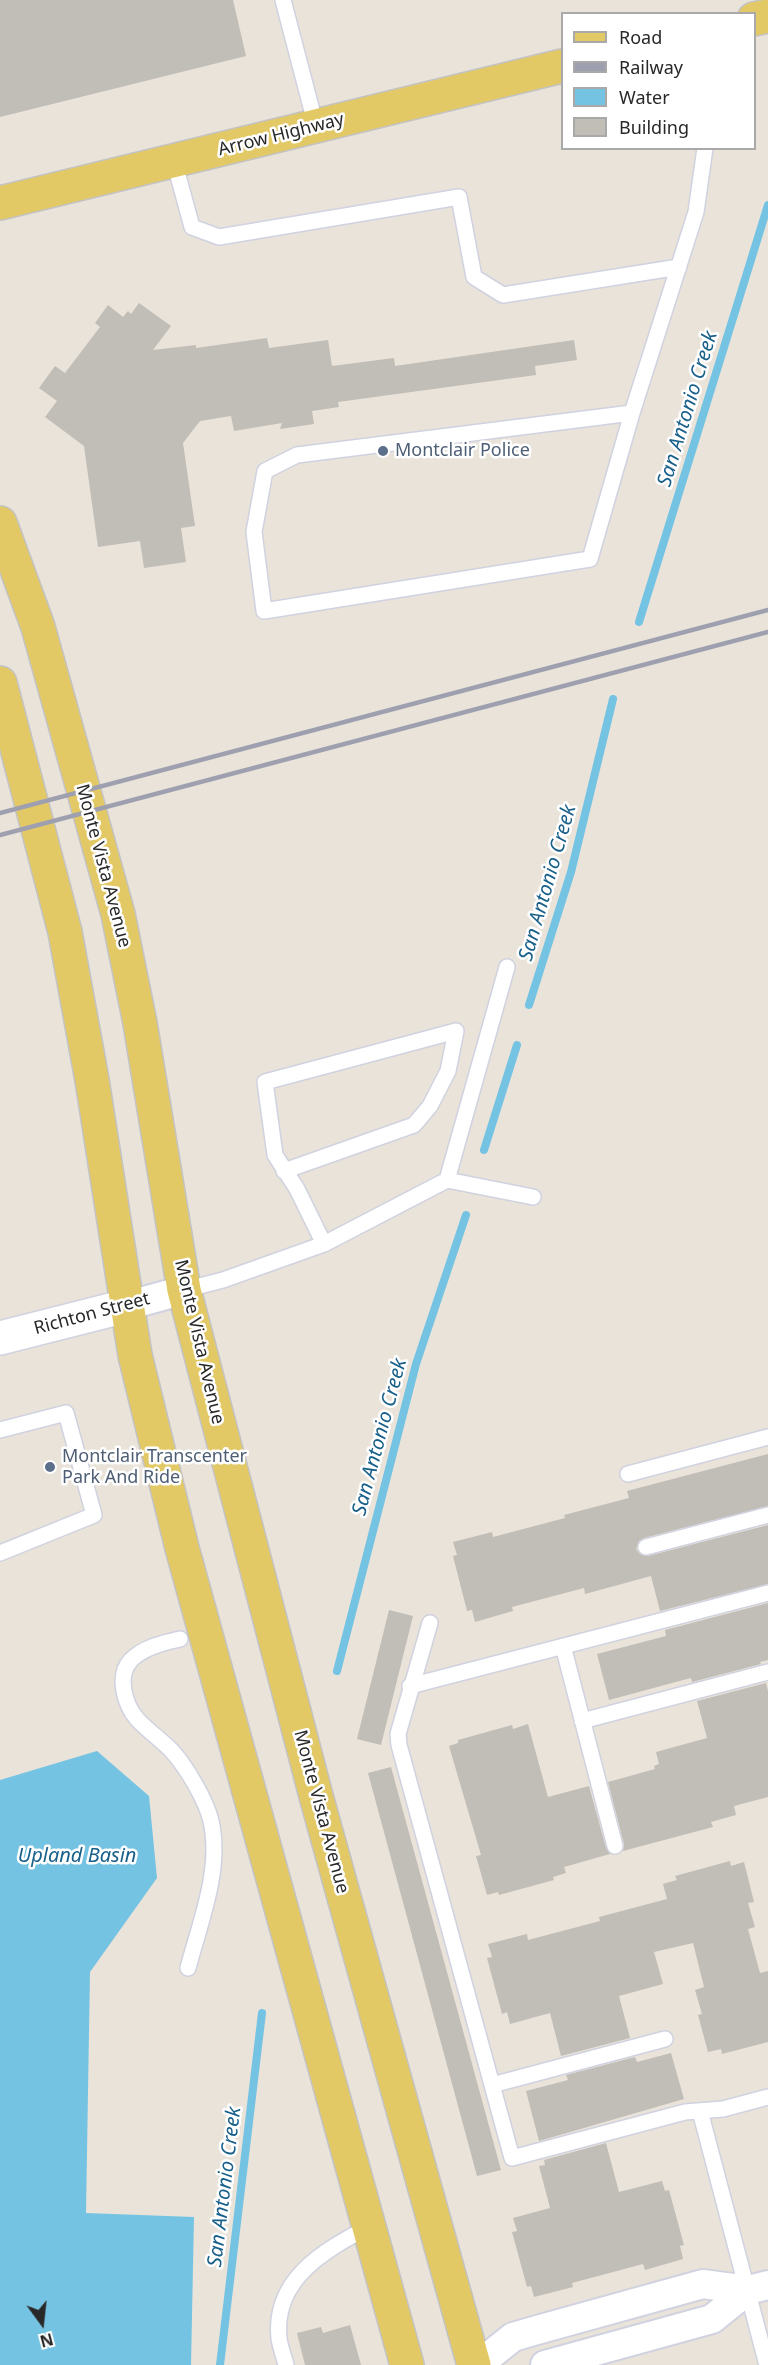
<!DOCTYPE html>
<html>
<head>
<meta charset="utf-8">
<style>
  body { margin:0 }
  #map { position:relative; width:768px; height:2365px; overflow:hidden; background:#e9e3da; font-family:"Noto Sans",sans-serif }
  canvas { display:block }
  .legend { position:absolute; left:561px; top:12px; width:195px; height:138px; box-sizing:border-box; background:#fff; border:2px solid #a9a9a9; margin:0; padding:8px 10px; list-style:none; font-size:18px; color:#282828 }
  .legend li { display:flex; align-items:center; gap:12px; height:30px }
  .legend b { width:30px; border:2px solid #a9a9a9 }
  .north { position:absolute; left:12px; top:2293px; width:60px; height:60px; -webkit-text-stroke:4px #fff; paint-order:stroke; rotate:165deg; font-size:16px; font-weight:700; line-height:24px; text-align:center; color:#282828 }
  .north::after { content:''; display:block; margin:auto; width:21px; height:27px; background:#282828; clip-path:polygon(50% 0,100% 100%,50% 72%,0 100%) }
</style>
</head>
<body>
<div id="map">
<canvas width="768" height="2365"></canvas>
<ul class="legend">
<li><b style="height:8px;background:#e3c965"></b>Road</li>
<li><b style="height:8px;background:#9ea0b0"></b>Railway</li>
<li><b style="height:16px;background:#75c3e3"></b>Water</li>
<li><b style="height:16px;background:#c1bdb7"></b>Building</li>
</ul>
<div class="north">N</div>
</div>
<script>
const ctx = document.querySelector('canvas').getContext('2d');
ctx.lineJoin = 'round';
function fillPath(path, color) {
  ctx.fillStyle = color;
  ctx.fill(path, 'evenodd');
}
function trace(path, color, width, dash) {
  ctx.strokeStyle = color;
  ctx.lineWidth = width;
  ctx.lineCap = dash ? 'butt' : 'round';
  ctx.setLineDash(dash || []);
  ctx.stroke(path);
}
function write(font, color, halo, rows, align = 'center') {
  ctx.font = font + ' "Noto Sans",sans-serif';
  ctx.lineWidth = 5;
  ctx.setLineDash([]);
  ctx.textBaseline = 'middle';
  ctx.strokeStyle = halo;
  ctx.fillStyle = color;
  for (const [text, x, y, turn = 0] of rows) {
    ctx.save();
    ctx.translate(x, y);
    ctx.rotate((+turn || 0) * Math.PI / 180);
    ctx.textAlign = isNaN(turn) ? turn : align;
    if (halo) ctx.strokeText(text, 0, 0);
    ctx.fillText(text, 0, 0);
    ctx.restore();
  }
}
const water = new Path2D(`
  M97 1751 149 1796 157 1878 90 1972 86 2213 194 2217 191 2365H0V1780Z`);
const stream = new Path2D(`
  M639 622 768 205
  M529 1005 571 872 613 699
  M484 1150 517 1045
  M337 1671 416 1364 466 1215
  M220 2365 262 2013`);
const building = new Path2D(`
  M0 0H233L246 56 0 117Z
  M139 303 171 326 153 350 196 345V348L267 338 269 348 328 340 332 366 394 358 395 366 574 340 577 360 535 366 536 375 338 402 339 407 312 411 314 424 280 429 282 423 234 431 231 416 200 421 183 443 195 526 181 528 186 562 144 568 140 541 98 547 84 446 45 417 57 401 39 388 55 366 65 373 100 327 95 323 108 305 123 317 128 311 131 314Z
  M768 1454V1506L644 1538 639 1541 636 1549 640 1554 648 1556 768 1525V1584L660 1611 651 1576 585 1594 584 1588 512 1607 513 1611 475 1622 472 1610 467 1611 453 1556 457 1555 453 1542 492 1532 493 1537 565 1518 564 1515 629 1498 627 1491Z
  M768 1603V1660L760 1662 761 1664 692 1682 691 1678 687 1679 609 1700 597 1654 666 1636 665 1630Z
  M389 1610 413 1616 381 1745 357 1739Z
  M766 1683 768 1691V1797L734 1806 736 1815 711 1822 713 1827 623 1851 624 1844 608 1782 655 1769 654 1766 659 1764 656 1752 707 1738 697 1701Z
  M528 1724 548 1797 589 1786 606 1848 610 1854 564 1867 566 1873 553 1877 554 1880 499 1895 498 1892 487 1895 476 1856 481 1855 449 1746 458 1743V1740L512 1725 513 1729Z
  M391 1767 501 2170 477 2176 368 1773Z
  M730 1861 731 1866 744 1862 754 1902 748 1903 755 1927 748 1929 760 1973 768 1971V2042L722 2054 721 2049 708 2052 698 2015 702 2014 695 1990 704 1987 693 1943 654 1952 663 1984 619 1996 630 2038 561 2056 550 2013 510 2024 507 2012 502 2014 487 1958 492 1957 488 1944 527 1934 528 1940 600 1921 599 1917 667 1899 663 1884 677 1880 675 1876Z
  M671 2053 684 2099 539 2141 526 2091 568 2080 566 2075 635 2057 637 2062Z
  M606 2143 619 2192 662 2181 665 2191 669 2190 684 2245 680 2246 683 2259 645 2270 643 2264 572 2283 573 2287 534 2297 531 2286 527 2287 512 2232 517 2231 513 2218 550 2208 539 2166 545 2165 544 2160Z
  M350 2325 361 2365H305L297 2333 321 2327 323 2333Z`);
const lane = new Path2D(`
  M283 0 316 126
  M174 161 192 227 219 237 459 197 474 277 503 295 679 267
  M632 413 297 455 265 471 254 532 264 611 590 559 632 413 696 212 705 148
  M284 1171 414 1125 430 1106 448 1071 456 1031 265 1082 275 1155 297 1189 324 1244
  M447 1180 507 967
  M184 1290 223 1280 324 1244 447 1180 533 1197
  M0 1430 66 1413 94 1515 0 1553
  M628 1474 768 1437
  M646 1547 768 1515
  M430 1623 398 1734 399 1745 512 2158 685 2112 723 2109 768 2097
  M180 1639C163 1643 144 1647 131 1660 116 1676 125 1705 137 1719 147 1730 160 1739 171 1750 186 1766 206 1800 211 1821 222 1869 200 1922 188 1968
  M563 1646 615 1846
  M410 1686 768 1593
  M582 1721 768 1672
  M492 2085 665 2039
  M700 2111 767 2365
  M286 2365C284 2356 280 2347 279 2338 273 2279 324 2251 368 2227`);
const street = new Path2D(`
  M126 1306 184 1290
  M478 2365 513 2337 537 2330 703 2284 748 2290
  M545 2365 712 2319 748 2290 768 2285`);
const secondary = new Path2D(`
  M0 1338 126 1306`);
const primary = new Path2D(`
  M754 19 768 16
  M0 203 562 66
  M0 523 38 627 118 914 140 1023 184 1290 316 1796 474 2365
  M0 683 65 932 92 1080 135 1355 182 1548 407 2365`);
const rail = new Path2D(`
  M0 813 768 610
  M0 835 768 632`);
const markers = [
  [383,451,6,"#5c6f8a"],
  [50,1467,6,"#5c6f8a"]
];
const streetNames = [
  ["Arrow Highway",281,135,-14],
  ["Monte Vista Avenue",103,866,75],
  ["Richton Street",92,1314,-15],
  ["Monte Vista Avenue",199,1342,77],
  ["Monte Vista Avenue",321,1812,75]
];
const serviceNames = [
  ["Montclair Police",395,451],
  ["Montclair Transcenter",62,1457],
  ["Park And Ride",62,1478]
];
const waterNames = [
  ["San Antonio Creek",688,409,-73],
  ["San Antonio Creek",548,883,-74],
  ["San Antonio Creek",380,1437,-75],
  ["Upland Basin",77,1856],
  ["San Antonio Creek",225,2187,-83]
];
fillPath(water, '#75c3e3');
trace(stream, '#75c3e3', 8);
fillPath(building, '#c1bdb7');
trace(lane, '#d0d2df', 18);
trace(street, '#d0d2df', 32);
trace(secondary, '#d0d2df', 36);
trace(primary, '#c3c3c3', 36);
trace(lane, '#fff', 15);
trace(street, '#fff', 28);
trace(secondary, '#fff', 33);
trace(primary, '#e3c965', 33);
trace(rail, '#9ea0b0', 4.5);
for (const [x, y, r, color] of markers) {
  const dot = new Path2D();
  dot.arc(x, y, r, 0, 2 * Math.PI);
  ctx.fillStyle = color;
  ctx.fill(dot);
  trace(dot, '#fff', 2);
}
write('18px', '#282828', '#fff', streetNames);
write('18px', '#4e5e75', '#fff', serviceNames, 'left');
write('italic 20px', '#19608b', '#fff', waterNames);
</script>
</body>
</html>
